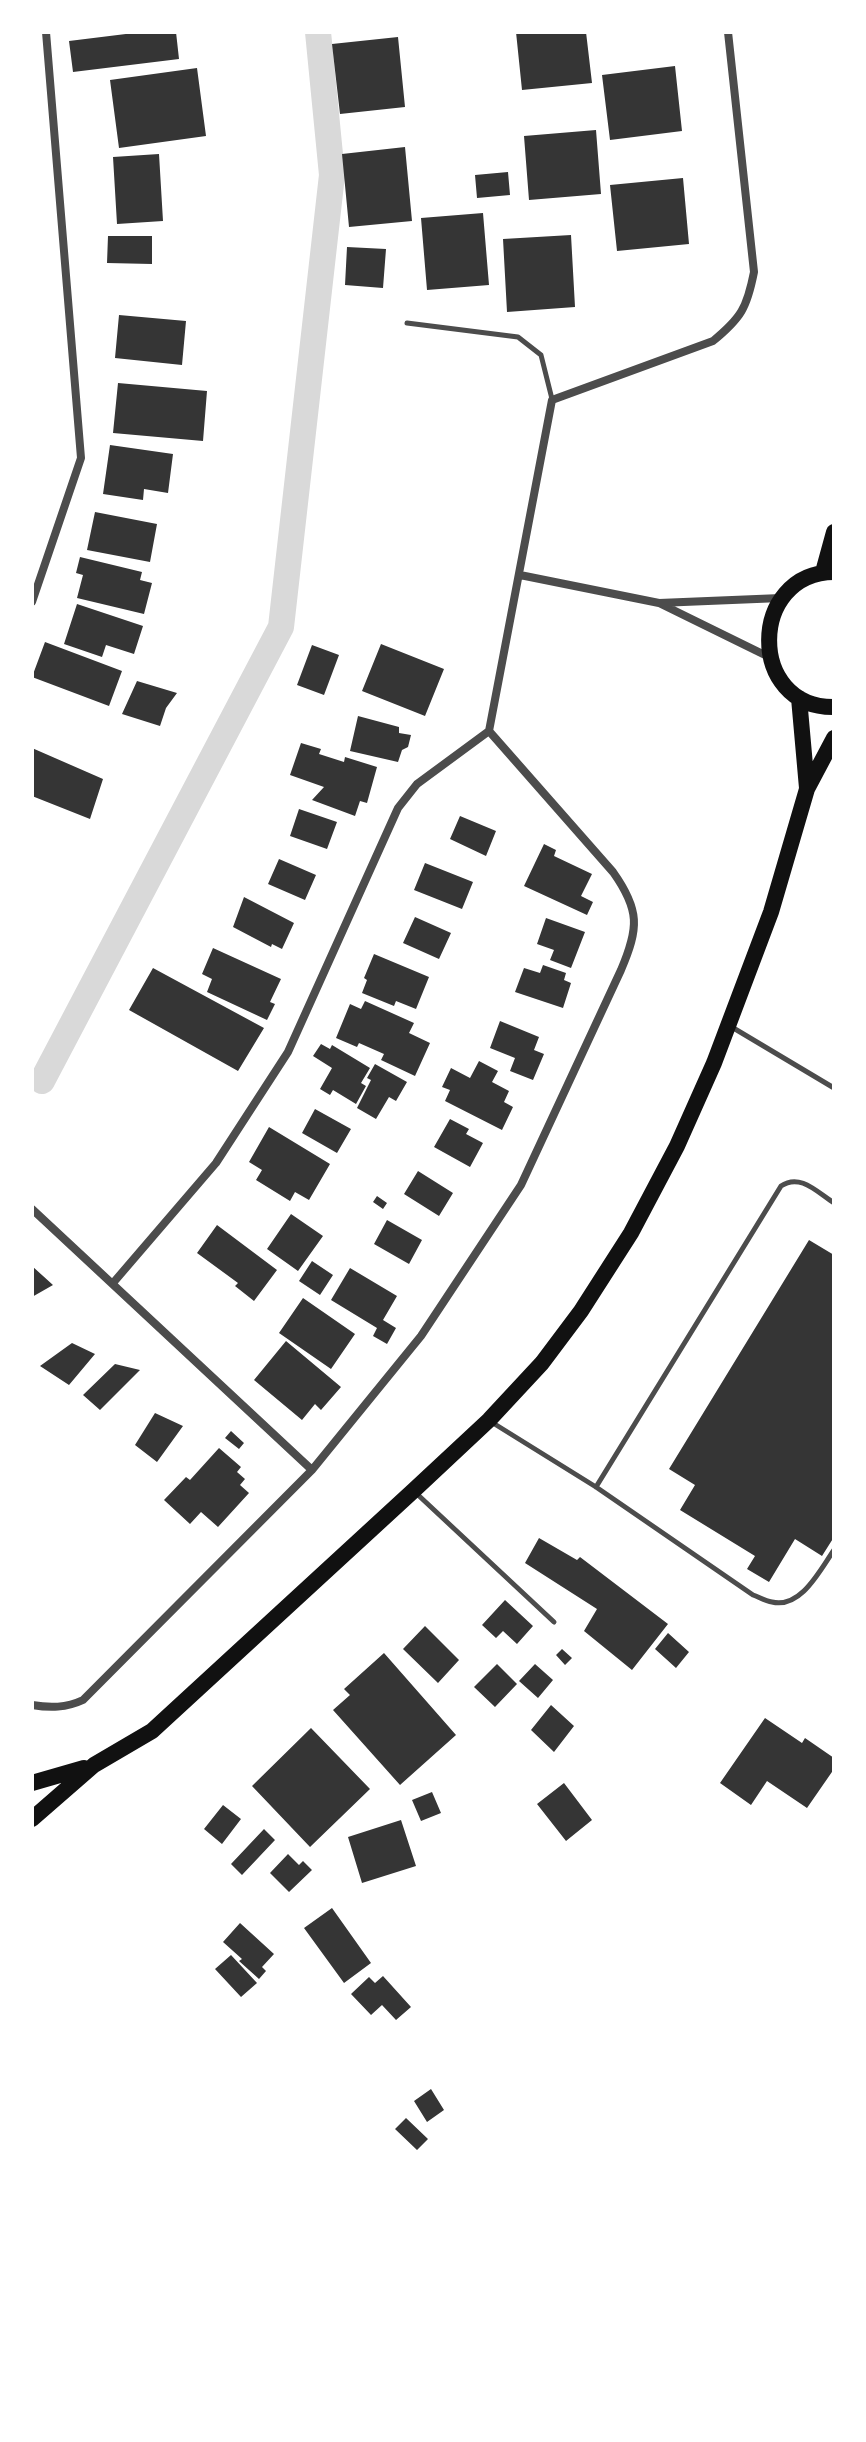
<!DOCTYPE html>
<html>
<head>
<meta charset="utf-8">
<style>
  body { margin:0 }
  #map { position:relative; width:866px; height:2442px; overflow:hidden; background:#fff; font-family:Merriweather,serif }
  canvas { display:block }
  .frame { position:absolute; inset:0; border:34px solid #fff; pointer-events:none }
</style>
</head>
<body>
<div id="map">
<canvas width="866" height="2442"></canvas>
<div class="frame"></div>
</div>
<script>
const ctx = document.querySelector('canvas').getContext('2d');
ctx.lineJoin = 'round';
function trace(path, color, width, dash) {
  ctx.strokeStyle = color;
  ctx.lineWidth = width;
  ctx.lineCap = dash ? 'butt' : 'round';
  ctx.setLineDash(dash || []);
  ctx.stroke(path);
}
function fillPath(path, color) {
  ctx.fillStyle = color;
  ctx.fill(path, 'evenodd');
}
const canal = new Path2D(`
  M42 1081 281 627 332 175 318 32`);
const building = new Path2D(`
  M142 32H176L179 59 73 72 69 41Z
  M516 32H586L592 83 522 90Z
  M398 37 405 107 340 114 332 44Z
  M675 66 682 131 610 140 602 75Z
  M197 68 206 136 119 148 110 80Z
  M596 130 601 194 529 200 524 136Z
  M405 147 412 221 349 227 342 154Z
  M159 154 163 221 117 224 113 157Z
  M508 172 510 195 477 198 475 175Z
  M683 178 689 244 617 251 610 185Z
  M483 213 489 285 427 290 421 218Z
  M571 235 575 307 507 312 503 239Z
  M108 236H152V264L107 263Z
  M347 247 386 249 383 288 345 285Z
  M119 315 186 321 182 365 115 358Z
  M118 383 207 391 203 441 113 433Z
  M110 445 173 454 168 493 144 489 143 500 103 494Z
  M95 512 157 524 150 562 87 550Z
  M80 557 142 572 140 580 152 583 144 614 77 598 83 575 76 573Z
  M77 604 143 626 134 654 106 645 102 657 64 644Z
  M45 642 122 671 109 706 32 677Z
  M381 644 444 669 425 716 362 691Z
  M312 645 339 655 324 695 297 685Z
  M137 681 177 693 166 708 160 726 122 714Z
  M358 716 399 727V733L411 735 408 747 402 750 398 762 350 751Z
  M301 743 321 749 319 754 344 762 345 757 377 767 367 803 360 801 355 816 312 800 324 787 290 775Z
  M32 748 103 779 90 819 32 796Z
  M299 809 337 822 327 849 290 836Z
  M460 816 496 831 486 856 450 839Z
  M544 844 556 850 554 856 592 874 581 896 593 902 587 915 524 886Z
  M279 859 316 875 305 900 268 884Z
  M425 863 473 882 462 909 414 890Z
  M244 897 294 923 282 949 272 944 271 947 233 927Z
  M415 917 451 933 439 959 403 943Z
  M546 918 585 932 571 968 550 960 554 950 537 944Z
  M213 948 281 979 270 1002 275 1004 267 1020 207 992 212 979 202 974Z
  M374 954 429 977 416 1009 396 1001 394 1006 362 993 367 980 364 978Z
  M543 965 566 973 564 980 571 983 563 1008 515 992 524 968 540 973Z
  M153 968 264 1028 238 1071 129 1010Z
  M365 1001 414 1023 409 1033 430 1043 415 1076 381 1060 384 1054 359 1043 357 1047 336 1038 350 1004 361 1009Z
  M500 1021 539 1037 534 1050 544 1054 533 1080 510 1071 515 1058 490 1048Z
  M321 1044 330 1049 332 1045 370 1068 361 1083 366 1086 356 1104 333 1090 330 1095 320 1089 332 1068 313 1056Z
  M479 1061 498 1071 492 1082 509 1091 504 1102 513 1107 502 1130 445 1101 450 1090 442 1087 451 1068 470 1078Z
  M375 1064 407 1082 396 1101 389 1097 376 1119 357 1108 371 1080 367 1078Z
  M315 1109 351 1129 337 1153 302 1133Z
  M450 1119 469 1129 466 1134 483 1143 470 1167 434 1147Z
  M269 1127 330 1164 309 1200 295 1192 290 1201 256 1180 262 1170 249 1162Z
  M418 1171 453 1193 439 1216 404 1194Z
  M377 1196 387 1203 383 1209 373 1202Z
  M291 1214 323 1236 298 1271 267 1249Z
  M387 1220 422 1240 409 1264 374 1244Z
  M217 1225 277 1270 254 1301 235 1286 238 1283 197 1253Z
  M809 1240 834 1255V1537L822 1556 795 1539 769 1582 747 1569 755 1556 680 1510 695 1485 669 1469Z
  M312 1261 333 1275 320 1295 299 1281Z
  M32 1266 53 1285 32 1297Z
  M350 1268 397 1296 383 1320 396 1328 387 1344 373 1336 377 1328 331 1300Z
  M303 1298 355 1334 331 1369 279 1333Z
  M286 1341 341 1387 321 1410 315 1404 302 1420 254 1380Z
  M72 1343 95 1354 69 1385 40 1366Z
  M115 1364 140 1370 100 1410 83 1395Z
  M155 1413 183 1426 157 1462 135 1445Z
  M231 1431 244 1443 239 1449 225 1438Z
  M219 1448 241 1467 237 1472 245 1479 240 1485 249 1493 218 1527 201 1512 190 1524 164 1500 186 1477 190 1480Z
  M539 1538 577 1560 580 1557 668 1624 632 1670 584 1631 597 1609 525 1563Z
  M505 1600 533 1626 517 1644 503 1631 496 1638 482 1625Z
  M425 1626 459 1660 438 1683 403 1649Z
  M668 1633 689 1652 676 1668 655 1649Z
  M562 1649 572 1658 565 1665 556 1655Z
  M384 1653 456 1735 400 1785 333 1710 350 1695 344 1689Z
  M497 1664 517 1684 495 1707 474 1687Z
  M535 1664 553 1680 538 1698 519 1681Z
  M551 1705 574 1726 554 1752 531 1730Z
  M765 1718 802 1743 805 1738 834 1758V1769L807 1808 767 1781 751 1805 720 1783Z
  M311 1728 370 1789 310 1847 252 1786Z
  M564 1783 592 1820 566 1841 537 1804Z
  M432 1792 441 1813 421 1821 412 1800Z
  M223 1805 241 1819 222 1844 204 1829Z
  M401 1820 416 1866 362 1883 348 1837Z
  M264 1829 275 1840 242 1875 231 1864Z
  M288 1854 299 1865 303 1861 312 1870 289 1892 270 1873Z
  M332 1908 371 1963 344 1983 304 1928Z
  M240 1923 274 1954 262 1967 266 1971 259 1979 239 1961 242 1959 223 1942Z
  M231 1955 257 1983 241 1997 215 1969Z
  M383 1976 411 2007 396 2020 382 2005 371 2015 351 1994 369 1977 375 1983Z
  M431 2089 444 2110 427 2122 414 2101Z
  M406 2118 428 2139 417 2150 395 2129Z`);
const service = new Path2D(`
  M407 323 518 337 541 355 552 399
  M730 1026 834 1088
  M493 1423 596 1487 753 1595C759 1597 765 1601 772 1602 801 1609 820 1570 834 1550
  M596 1487 781 1186C800 1173 817 1192 834 1203
  M417 1494 554 1622`);
const minor = new Path2D(`
  M520 575 659 603
  M32 602 81 458 46 32
  M769 657 659 603 781 598
  M489 731 552 400 713 341C741 318 747 308 754 272L728 32
  M32 1209 312 1470
  M113 1283 216 1163 288 1052 398 808 417 784 489 731
  M32 1705C50 1708 66 1708 83 1700L312 1470 421 1336 521 1185 621 970C639 928 640 910 613 872L489 731`);
const primary = new Path2D(`
  M823 572 834 532
  M834 572C748 573 747 708 834 707
  M799 698 807 788
  M32 1783 84 1768
  M32 1819 94 1765 152 1731 413 1491 489 1420 542 1363 581 1311 631 1233 677 1146 714 1063 771 912 807 789 834 738`);
trace(canal, '#d9d9d9', 26);
fillPath(building, '#353535');
trace(service, '#4c4c4c', 5);
trace(minor, '#4c4c4c', 8);
trace(primary, '#111', 16);
</script>
</body>
</html>
